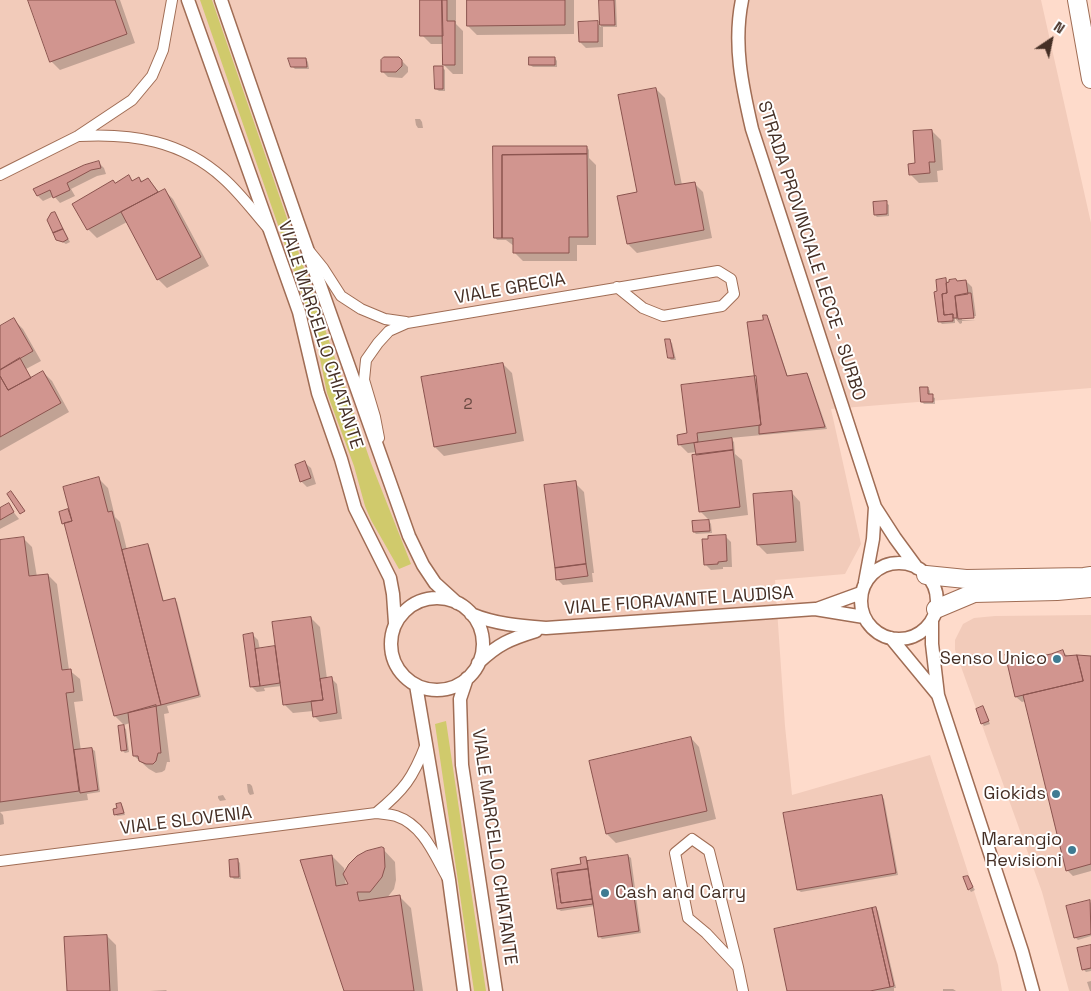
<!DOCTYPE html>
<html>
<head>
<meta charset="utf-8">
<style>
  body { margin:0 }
  #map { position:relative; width:1091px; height:991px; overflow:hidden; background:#fedbcb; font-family:"Space Grotesk",sans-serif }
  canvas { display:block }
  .north { position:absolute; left:1026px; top:15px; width:50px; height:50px; -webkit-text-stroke:4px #fff; paint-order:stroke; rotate:34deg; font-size:14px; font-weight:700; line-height:20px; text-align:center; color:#452f25 }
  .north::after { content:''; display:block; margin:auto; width:18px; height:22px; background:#452f25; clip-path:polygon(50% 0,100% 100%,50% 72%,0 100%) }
</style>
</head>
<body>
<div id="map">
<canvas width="1091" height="991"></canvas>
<div class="north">N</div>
</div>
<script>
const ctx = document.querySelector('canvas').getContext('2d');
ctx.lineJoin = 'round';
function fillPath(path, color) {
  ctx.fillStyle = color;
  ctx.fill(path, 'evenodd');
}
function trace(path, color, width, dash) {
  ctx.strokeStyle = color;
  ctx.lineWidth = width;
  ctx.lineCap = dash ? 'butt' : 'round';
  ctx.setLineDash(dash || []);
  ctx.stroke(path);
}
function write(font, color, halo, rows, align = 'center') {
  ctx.font = font + ' "Space Grotesk",sans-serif';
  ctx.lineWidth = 4;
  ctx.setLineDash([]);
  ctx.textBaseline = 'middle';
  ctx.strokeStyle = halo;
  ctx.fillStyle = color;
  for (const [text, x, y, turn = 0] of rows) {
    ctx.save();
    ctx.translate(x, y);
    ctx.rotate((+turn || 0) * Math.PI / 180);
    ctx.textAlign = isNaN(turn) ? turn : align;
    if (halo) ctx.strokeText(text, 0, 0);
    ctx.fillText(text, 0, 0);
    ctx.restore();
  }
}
const built = new Path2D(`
  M0 0H1041L1091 223V388L831 409 861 544 845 574 775 580 785 726 792 795 930 755 998 965 1002 991H0Z
  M1091 615V991H1069L1042 892 955 650V640L963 624 974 618 995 616Z`);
const green = new Path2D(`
  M200 0H212L371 463 411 564 399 569 371 520 365 506 354 466 327 393 314 329Z
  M446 721 486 991H474L435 724Z`);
const shadow = new Path2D(`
  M29 0H120L135 43 60 70 51 61Z
  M421 0H456V24L463 31V74H453L444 65V44H431L422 35Z
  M468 0H574V34L477 35 468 26Z
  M601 0H616L617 27H603V47L586 48 580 42 597 23 601 27Z
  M555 58 557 61V67H533L530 65Z
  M306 59 308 62 309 69H295L292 66Z
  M401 60 408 67V72L402 78 388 77 382 71Z
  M442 67 445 70V91H439L436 89Z
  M656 89 665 98 682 185 694 183 703 192 712 238 637 253 628 244Z
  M415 119H420L422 122 423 128H418L416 125Z
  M932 131 941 140 943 170 937 171 938 182 919 183 910 174 917 164Z
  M587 147 589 150V158L596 165V245H577V261H523L514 252V246L506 240H497L495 237Z
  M99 163 104 168 106 174 97 176 71 189 75 196 60 203 54 196 43 201 38 196Z
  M129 177 133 181 139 178 143 182 148 179 160 193 164 190 173 199 209 266 167 288 158 279 127 222 97 238 88 229 116 184Z
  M886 203 889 205V216L877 217 875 215Z
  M55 213 70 242 66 244 57 239Z
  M946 280 950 284 966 281 972 287 976 316 962 318V320H976L962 321V323L960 324 955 318V323L942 324 940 322Z
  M766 316 769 319 788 377 806 374 809 377 827 429 730 438 734 442 735 454 742 460 748 515 709 520 700 511 697 452 688 453 679 444 756 378Z
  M14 320 23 329 41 361 26 369 5 390 43 372 52 381 69 412 0 451V328Z
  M669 340 672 343 676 360H671L669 358Z
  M503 364 512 373 524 441 444 456 435 447Z
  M928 388 930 391V396L935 398V404H924L922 402Z
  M305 463 311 468 316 484 307 487 301 481Z
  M99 479 108 488 115 517 120 522 127 550 148 545 150 548 164 602 174 599 177 602 201 697 167 706 169 713 164 714 170 762H167L165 770 162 772 156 773 149 769 134 756 130 723 124 725 115 716 66 526 63 523 68 511 71 514Z
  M575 483 584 492 594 573H592L593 582 563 585 558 580Z
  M792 493 800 502 804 551 767 554 758 545 754 496Z
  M8 505 19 519 0 529V509Z
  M709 521 711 524 712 533 696 534 694 532Z
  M725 536 731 542 732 567H723V569L711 570 705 564 709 540Z
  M23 538 32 547 37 577 48 575 57 584 69 670 80 679 83 701 74 702 81 751 92 749 95 751 100 792 87 794 88 800 0 812 3 815 4 824 0 825V541Z
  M311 618 320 627 327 679H332L337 684 342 719 320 722 314 716 313 711 293 713 284 704 282 686 264 688 265 691 257 692 251 686 253 635 258 640 260 650 277 647Z
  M1063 652 1069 657H1091V871L1073 876 1067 870 1026 701 1022 702 1016 697 1006 656 1032 659Z
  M983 708 990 724 984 726 982 723Z
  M123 727 126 729 129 752 125 753 122 750Z
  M691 738 699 747 716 819 616 843 607 834 590 762Z
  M247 784H250L252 786 254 794 250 795 248 792Z
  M223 795 226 800 220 801 218 798V796Z
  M882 796 884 799 898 875 801 892 798 890 785 814Z
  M121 804 123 807 125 815 117 816 115 814Z
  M382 848 395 862 396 880 394 889 387 898 399 896 411 908 423 991H346L332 856 344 868 345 875ZM345 877 349 886H346Z
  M628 856 631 858 641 933 602 939 599 936 595 906 561 911 558 909 586 858 588 862Z
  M238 861 240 863 241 879H234L232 877Z
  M968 877 975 890 971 892 969 889Z
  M1089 901 1091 903V936L1078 940 1075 937Z
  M876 908 878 911 896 988H894V991H789Z
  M107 936 116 945 118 991H68Z
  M1091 946V971L1086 972 1084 970 1078 949Z
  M1091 981V991H1090L1087 982Z
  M943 989H953L956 991H943Z
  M166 990 167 991H150Z`);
const building = new Path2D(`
  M28 0H115L127 34 50 62Z
  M420 0H442L443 36H420Z
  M442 0H447V21H455V65H443Z
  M467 0H565V25L467 26Z
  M599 0H614L615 25H600Z
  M598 21V42H579L578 22Z
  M384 57H399L402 60V66L396 72H381V60Z
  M529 57H555V65H529Z
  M288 58H306L307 67H291Z
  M434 66H443V89H435Z
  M656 88 675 185 695 182 704 230 627 244 617 196 637 192 618 95Z
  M932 130 935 162H929L930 173 909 175 908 164 915 163 913 131Z
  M493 146H587V154L502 155V238H494Z
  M587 154 588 237H569V253H513V238H502V155Z
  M99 161 101 168 91 170 67 183 70 190 53 198 50 190 37 196 33 189 84 165Z
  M129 175 132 181 139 177 141 182 148 178 158 192 87 230 72 204 113 180 115 183Z
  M165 189 201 257 157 280 121 212Z
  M887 201V214L874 215 873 202Z
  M55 212 63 229 53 233 47 220 51 213Z
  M63 229 68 239 63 242 56 240 53 233Z
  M946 278 947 293 942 294 944 315 953 314V321L938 322 934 292 937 291 936 280Z
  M956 279 957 281 966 280 968 294 955 296 957 318H953V314L944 315 942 294 947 293 946 283 949 282V280Z
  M968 293H971L974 318 958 319 955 296Z
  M763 315H767L787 376 807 373 825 427 759 434V425H761L747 322 763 320Z
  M14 318 33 351 0 370V326Z
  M665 339H670L674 358H668Z
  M20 358 31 378 8 390 0 376V370Z
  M503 363 516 433 434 447 421 377Z
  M43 371 61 403 0 437V376L8 390Z
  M756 376 761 425 697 433 698 442 678 445 677 435 687 433 681 385Z
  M920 387H928V394H933V402H921Z
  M732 438 733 450 696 455 694 443Z
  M733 450 740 507 699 512 692 455Z
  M305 461 311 478 300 482 295 465Z
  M99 477 108 512 112 511 161 705 114 716 64 523 72 521 63 487Z
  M576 481 586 564 555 568 544 485Z
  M11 491 25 511 20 514 7 494Z
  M792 491 796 542 757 545 753 494Z
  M9 503 14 512 0 520V508Z
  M68 509 72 521 62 524 59 512Z
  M709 520 710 531 693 532 692 521Z
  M726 535 727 561 718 562V564L704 565 702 539H708V536Z
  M24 537 29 576 48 574 62 670 71 669 74 692 66 693 79 791 0 802V540Z
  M148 544 163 601 175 598 199 695 161 705 122 550Z
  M586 564 588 576 556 580 555 568Z
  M311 617 323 700 283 705 272 622Z
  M253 633 260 686 250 687 243 635Z
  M275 646 280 683 260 686 255 649Z
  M1063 650 1065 656 1077 655 1083 681 1015 697 1005 654 1032 658 1051 654Z
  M1077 655 1091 656V864L1066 871 1023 695 1083 681Z
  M332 677 337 713 313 717 311 701 323 700 320 679Z
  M156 705 161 753H158L156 761 153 764H146L139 761 138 756H133L128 713Z
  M983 706 989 721 981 724 976 709Z
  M124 725 127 750 121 751 118 726Z
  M691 737 707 811 606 834 589 761Z
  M92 748 98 790 80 793 74 750Z
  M882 795 896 873 797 890 783 813Z
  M121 803 124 813 114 815 113 809 117 808 116 804Z
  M382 847 384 848 385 867 382 877 370 892H357L359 901 400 895 414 991H344L300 860 332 855 336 886 348 884 343 874 349 864 357 856 366 851Z
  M628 855 639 931 598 937 587 861Z
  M586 857 588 869 557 873 561 903 592 899 593 904 557 909 551 869 581 864 580 858Z
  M238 859 239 877H230L229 860Z
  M588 869 592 899 561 903 557 873Z
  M968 876 973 887 968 890 963 877Z
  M1090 900 1091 934 1074 938 1066 906Z
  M876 907 894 986 890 987 872 908Z
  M872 908 890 987 870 991H787L774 929Z
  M107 935 110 991H67L64 937Z
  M1091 945V968L1082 970 1077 948Z`);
const minor = new Path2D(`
  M79 136C133 133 182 141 223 178 240 193 253 211 267 227
  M0 175 78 136 132 100 152 76 163 50 172 0
  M310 252 323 268 341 296 361 309 385 319 406 322
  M379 438 375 417 364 380 366 360 378 343 389 331 407 323 718 271 731 279 734 294 722 306 663 316 643 308 617 287
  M426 744C413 778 404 790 376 813 383 814 389 814 396 816 423 825 434 854 447 877
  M692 839 709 851 738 967 706 933 688 918 675 853Z
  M0 861 376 813
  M738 967 743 991`);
const tertiary = new Path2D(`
  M188 0 299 312 318 393 341 459 355 508 390 578 393 594 395 623
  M221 0 298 223 409 536 423 565 435 583 457 603
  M742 0C733 44 742 86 752 129L875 507 895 538 917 568
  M861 601a38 38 0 1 1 76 0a38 38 0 1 1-76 0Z
  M865 582 873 539 875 507
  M391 644a46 46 0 1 1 92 0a46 46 0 1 1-92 0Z
  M817 609 861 593
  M471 614C495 624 519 626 546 628L815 609 864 617
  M932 620V644L938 695 1022 951 1033 991
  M891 638 938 695
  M478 663C498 644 510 639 536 631
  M467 678 460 699 462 765 496 991
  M416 685 449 880 464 991`);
const trunk = new Path2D(`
  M1077 0 1091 79
  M926 575 966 579 1084 577 1091 576
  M936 609 974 593 1057 591 1091 588`);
const markers = [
  [1057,659,5,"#3f7b92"],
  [1056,794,5,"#3f7b92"],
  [1072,850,5,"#3f7b92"],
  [605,893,5,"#3f7b92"]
];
const numberNames = [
  ["2",468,405]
];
const streetNames = [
  ["STRADA PROVINCIALE LECCE - SURBO",811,251,72],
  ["VIALE GRECIA",510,289,-10],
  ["VIALE MARCELLO CHIATANTE",320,335,72],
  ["VIALE FIORAVANTE LAUDISA",679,601,-4],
  ["VIALE SLOVENIA",186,821,-7],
  ["VIALE MARCELLO CHIATANTE",494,847,82]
];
const poiNames = [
  ["Senso Unico",1047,659],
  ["Giokids",1046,794],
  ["Marangio",1062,840],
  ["Revisioni",1062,861],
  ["Cash and Carry",615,893,"left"]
];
fillPath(built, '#f2cbba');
fillPath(green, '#d0ca6c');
fillPath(shadow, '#0003');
fillPath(building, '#d1958f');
trace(building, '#8b544f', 1);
trace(minor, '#a06d55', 12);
trace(tertiary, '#a06d55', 15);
trace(trunk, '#a06d55', 20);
trace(minor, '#fff', 10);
trace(tertiary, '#fff', 12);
trace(trunk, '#fff', 18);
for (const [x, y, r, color] of markers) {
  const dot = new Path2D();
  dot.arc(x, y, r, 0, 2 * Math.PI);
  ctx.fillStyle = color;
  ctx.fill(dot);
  trace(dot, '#fff', 2);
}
write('15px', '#684840', null, numberNames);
write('18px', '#452f25', '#fff', streetNames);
write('18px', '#452f25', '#fff', poiNames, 'right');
</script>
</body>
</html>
